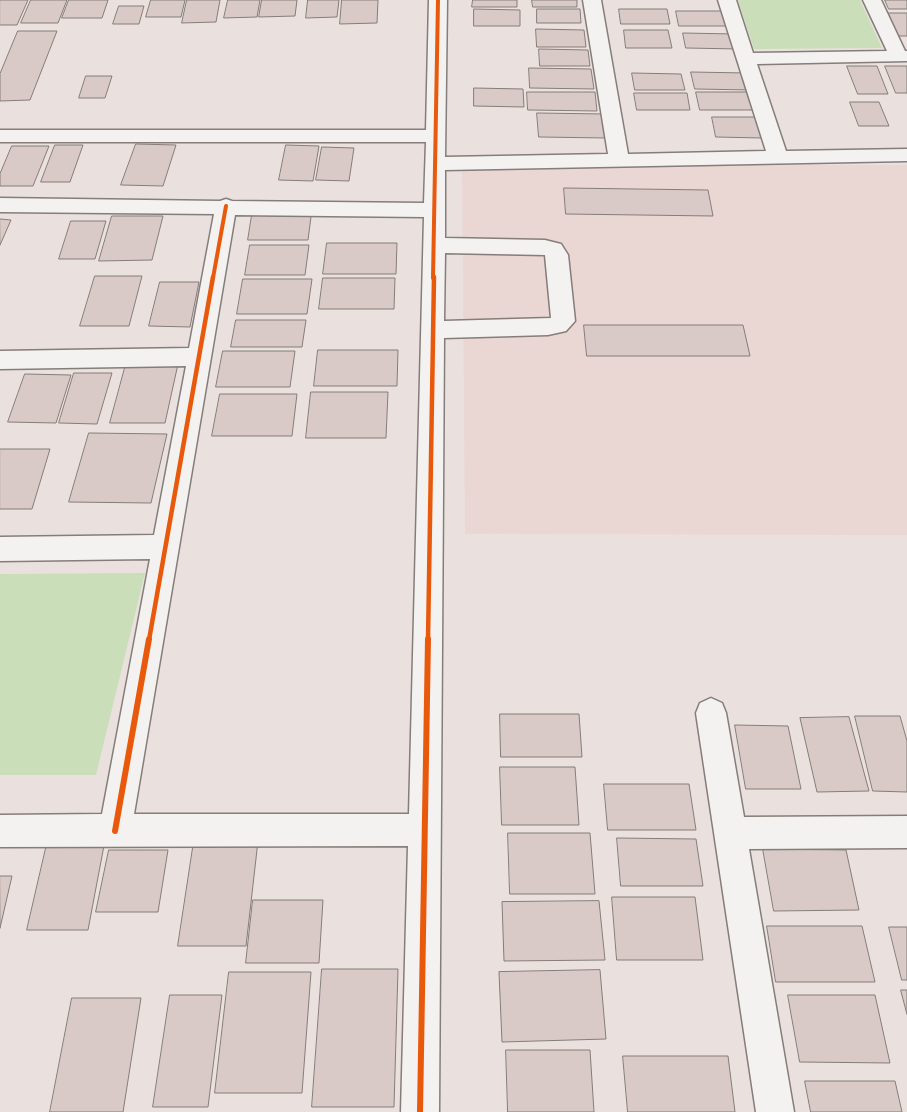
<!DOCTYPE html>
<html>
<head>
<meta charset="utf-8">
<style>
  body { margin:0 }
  canvas { display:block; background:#eae1de }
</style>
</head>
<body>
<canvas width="907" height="1112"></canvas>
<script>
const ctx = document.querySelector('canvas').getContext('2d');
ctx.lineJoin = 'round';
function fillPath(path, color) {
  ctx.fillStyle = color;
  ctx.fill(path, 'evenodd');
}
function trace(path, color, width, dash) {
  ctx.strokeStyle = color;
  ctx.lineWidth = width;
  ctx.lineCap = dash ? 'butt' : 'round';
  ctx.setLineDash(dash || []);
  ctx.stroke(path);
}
const built = new Path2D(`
  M462 164 907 165V535L465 534Z`);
const green = new Path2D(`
  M738 0H860L882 48 754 49Z
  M145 573 96 775H0V574Z`);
const building = new Path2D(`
  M0 0H28L17 25H0Z
  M31 0H67L58 23H21Z
  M69 0H108L102 18H62Z
  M151 0H185L181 17H146Z
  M187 0H220L216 22 182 23Z
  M228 0H260L257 17 224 18Z
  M262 0H297L295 16 259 17Z
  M308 0H339L337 17 306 18Z
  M342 0H378L377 23 340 24Z
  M473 0H517V7H472Z
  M532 0H577V7H533Z
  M885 0H907V9H889Z
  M119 6H144L139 24H113Z
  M474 9 520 10V26H474Z
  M537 9H580L581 23H537Z
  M619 9H667L670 24H621Z
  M676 11H728L732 26H679Z
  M884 13H907V36H893Z
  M536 29 584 30 586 47H537Z
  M624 30H668L672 48H626Z
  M18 31H57L30 100 0 101V74Z
  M683 33 734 34 738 49 686 48Z
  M539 49 588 50 590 66H540Z
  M847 66H877L888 94H858Z
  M885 66H907V93H896Z
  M529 68 591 69 594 89 530 88Z
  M691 72 747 73 752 90 695 89Z
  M632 73 681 74 685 90H635Z
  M86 76H112L105 98H79Z
  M474 88 523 89 524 107 474 106Z
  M527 92H595L597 111 528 110Z
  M696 92H748L753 110H700Z
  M634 93H687L690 110H637Z
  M850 102H879L889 126H859Z
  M537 113 605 114 607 138 539 137Z
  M712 117H756L762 138 716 137Z
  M136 144 176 145 163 186 121 185Z
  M55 145H83L70 182H41Z
  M286 145 319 146 313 181 279 180Z
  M12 146H49L33 186H0V174Z
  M322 147 354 148 349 181 316 180Z
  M564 188 708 190 713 216 566 214Z
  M253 209H312L308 240H248Z
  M112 216H163L152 260 99 261Z
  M0 219 11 220 0 245Z
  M71 221H106L95 259H59Z
  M327 243H397L396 274H323Z
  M250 245H309L305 275H245Z
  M95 276H142L129 326H80Z
  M323 278H395L394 309H319Z
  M243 279H312L307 314H237Z
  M160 282H199L190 327 149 326Z
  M236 320H306L302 347H231Z
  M584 325H743L750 356H587Z
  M318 350H398L397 386H314Z
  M223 351H295L290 387H216Z
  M126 364H178L165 423H110Z
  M74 373H112L97 424 59 423Z
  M25 374 71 375 56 423 8 422Z
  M311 392H388L386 438H306Z
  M220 394H297L292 436H212Z
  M89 433 167 434 151 503 69 502Z
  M0 449H50L32 509H0Z
  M500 714H579L582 757H501Z
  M855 716H900L907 741V792L873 791Z
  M849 717 869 791 817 792 800 718Z
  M735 725 788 726 801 789H746Z
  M500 767H575L579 825H502Z
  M604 784H689L696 830H608Z
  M508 833H590L595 894H510Z
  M49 835H106L88 930H27Z
  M617 838 696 839 703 886H621Z
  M194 841H258L246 946H178Z
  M763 849 846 850 859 910 774 911Z
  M109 850H168L158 912H96Z
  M0 876H12L0 928Z
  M612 897H695L703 960H617Z
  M253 900H323L319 963H246Z
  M599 901 605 960 504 961 502 902Z
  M767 926H862L875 982H776Z
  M889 927H907V980H902Z
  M322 969H398L394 1107H312Z
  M600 970 606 1039 502 1042 499 972Z
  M229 972H311L302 1093H215Z
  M901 990H907V1014Z
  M170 995H222L208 1107H153Z
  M788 995H875L890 1063 800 1062Z
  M72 998H141L123 1112H50Z
  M506 1050H590L594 1112H508Z
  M623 1056H728L735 1112H628Z
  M805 1081H895L902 1112H811Z`);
const minor = new Path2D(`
  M429 0H447L445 157 608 154 583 0H601L628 154 766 151 718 0H736L753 53 887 51 863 0H881L905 51H907V61L757 64 786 151 907 149V161L445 170V238L545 240 561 244 568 255 575 321 566 331 548 335 444 338 439 1112H401L408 846 0 847V815L102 814 150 559 0 561V537L154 535 186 366 0 369V351L189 348 214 214 0 212V198L220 201 226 199 232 201 424 203 426 142H0V130H426ZM235 215 424 217 409 814H134ZM445 253 545 255 551 318 444 321Z
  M711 698 722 703 726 713 744 817 907 816V848L749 849 794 1112H756L696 713 700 703Z`);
const cyclewayFar2 = new Path2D(`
  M213 278 226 206
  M433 278 438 0`);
const cyclewayFar1 = new Path2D(`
  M149 640 213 277
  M428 640 434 277`);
const cycleway = new Path2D(`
  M115 831 149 639
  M420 1112 428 639`);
fillPath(built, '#ead6d2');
fillPath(green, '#c9deb9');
fillPath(building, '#d9cac7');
trace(building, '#857d79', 1);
trace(minor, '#857d79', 3);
fillPath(minor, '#f3f2f0');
trace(cyclewayFar2, '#e8590c', 4);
trace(cyclewayFar1, '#e8590c', 4.5);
trace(cycleway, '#e8590c', 6);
</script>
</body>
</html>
